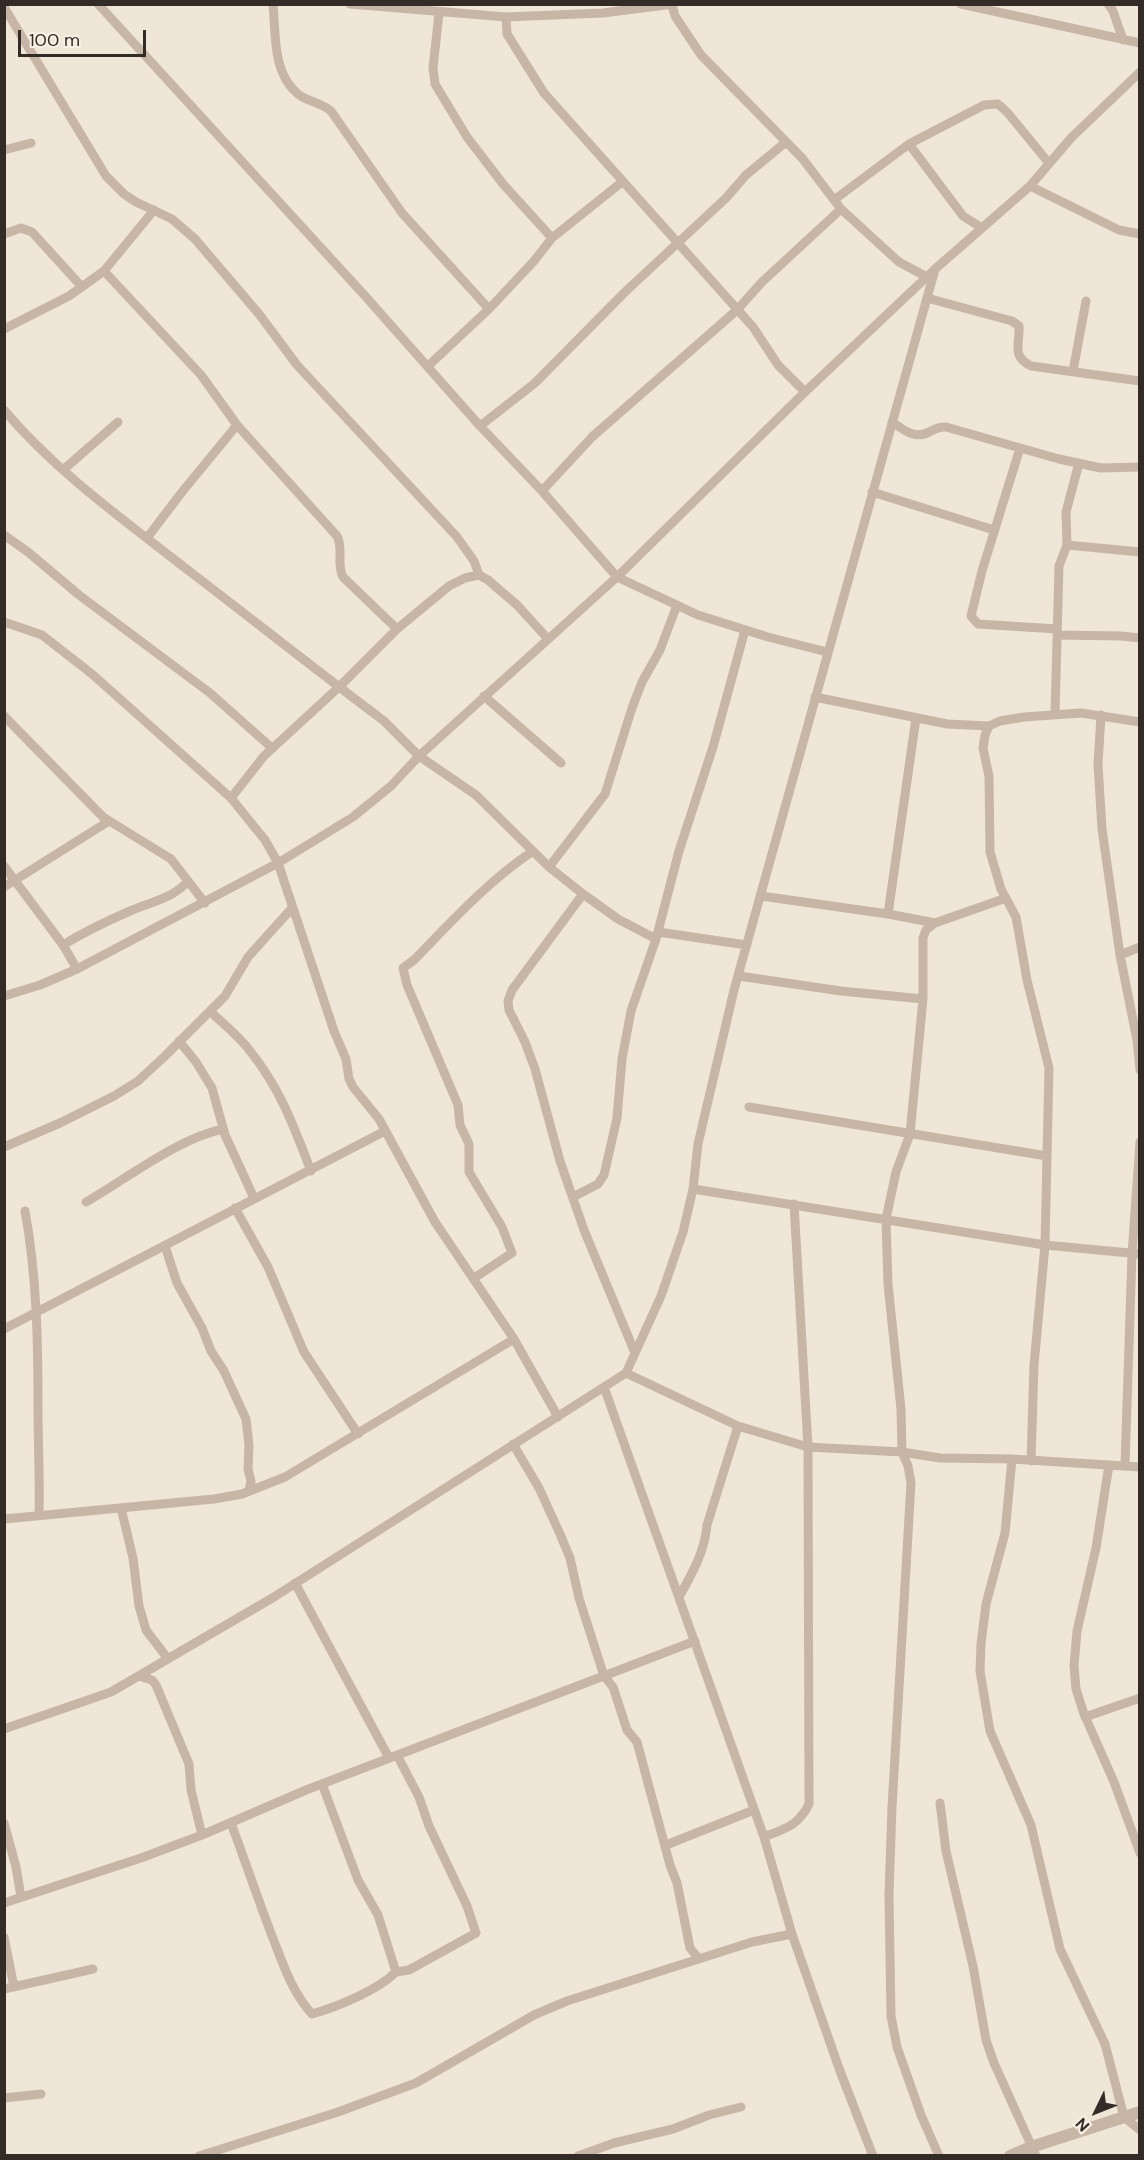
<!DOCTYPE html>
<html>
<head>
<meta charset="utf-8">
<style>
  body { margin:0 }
  #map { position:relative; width:1144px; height:2160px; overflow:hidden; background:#efe6d8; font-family:"DM Sans",sans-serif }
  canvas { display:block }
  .frame { position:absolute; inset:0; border:6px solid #332b26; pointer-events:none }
  .north { position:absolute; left:1066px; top:2082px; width:60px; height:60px; -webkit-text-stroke:4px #f8f0e4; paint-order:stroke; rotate:227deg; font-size:16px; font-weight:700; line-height:24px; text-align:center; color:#332b26 }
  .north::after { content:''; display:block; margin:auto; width:21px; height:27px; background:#332b26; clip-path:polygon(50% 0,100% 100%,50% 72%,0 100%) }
  .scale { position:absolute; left:18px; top:30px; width:128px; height:27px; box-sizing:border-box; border:3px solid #332b26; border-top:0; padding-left:8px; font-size:18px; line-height:21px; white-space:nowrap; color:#332b26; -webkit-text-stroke:4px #f8f0e4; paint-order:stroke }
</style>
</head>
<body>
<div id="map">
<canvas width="1144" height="2160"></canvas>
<div class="frame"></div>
<div class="north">N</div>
<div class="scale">100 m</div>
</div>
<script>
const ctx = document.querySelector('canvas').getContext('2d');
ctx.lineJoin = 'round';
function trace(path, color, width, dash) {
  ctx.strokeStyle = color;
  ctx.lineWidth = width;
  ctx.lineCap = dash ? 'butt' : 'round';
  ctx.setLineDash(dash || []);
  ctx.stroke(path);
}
const minor = new Path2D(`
  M98 4 366 297 480 426 542 491 617 577 698 615 768 637 827 652
  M273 4C276 34 272 73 298 94 308 102 320 102 331 111L402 213 489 309
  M350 4 506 17 603 13 673 4
  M961 4 1140 43
  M1108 4 1113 11 1123 40
  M672 5 675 16 701 55 802 158 841 209 899 262 927 277
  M4 7 106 176 124 194 136 202 172 219 195 239 259 314 297 365 457 537 474 561 479 575
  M439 13 433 68 435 84 467 137 503 184 552 238
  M506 17 507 34 544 93 753 327 778 365 805 392
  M909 144 963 216 982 228
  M4 150 31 143
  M1030 186 1119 230 1140 234
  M834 200 909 144 984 105 998 104 1007 112 1048 162
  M4 234 21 228 32 232 82 287
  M104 271 201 375 237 425 337 536C344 549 336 564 343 577L397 629
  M927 298 1012 321 1019 326C1020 345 1011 356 1031 366L1140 381
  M4 329 69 296 104 271 154 210
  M428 366 489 309 534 261 552 238 622 182
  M1073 371 1086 301
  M4 410C58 474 128 523 193 574 257 623 320 673 384 721L419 756 476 795 549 867 583 894 512 990 508 1001 509 1010 525 1042 535 1069 560 1161 584 1230 635 1353
  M892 422C903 429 913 439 927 433 934 430 938 426 946 427L1059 459 1101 468 1140 467
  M480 426 535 383 625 292 726 198 746 175 786 142
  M1020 448 982 571 971 616 978 624 1057 629
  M63 470 118 422
  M542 491 592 437 737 310 762 282 841 209
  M872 492 994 530
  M4 535 28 552 79 595 210 693 272 748
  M147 538 182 492 237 425
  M1067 545 1140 552
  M4 622 42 635 92 674 231 798 265 840 278 863 334 1031 346 1059 349 1079 353 1087 379 1119 435 1222 514 1339 558 1417
  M1057 635 1121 636 1140 638
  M484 696 561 763
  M815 697 947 724 989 726 1000 721 1024 717 1081 713 1140 722
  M1055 714 1059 566 1067 545 1066 512 1079 463
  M1101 715 1098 765 1102 829 1120 955 1137 1040 1140 1070
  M4 716 103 817 171 859 205 903
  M989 726 985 735 983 748 989 776 990 852 1001 889 1016 917 1027 980 1049 1068 1045 1245 1034 1365 1031 1461
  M231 798 264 756 339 687 397 629 449 586 465 578 479 575 488 580 517 605 548 639
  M4 866 63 945 77 969
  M549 867 605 794 632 708 642 682 660 650 677 605
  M4 887 109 821
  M583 894 618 919 656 939 679 851 713 747 745 630
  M761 896 888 914 935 923
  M888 914 916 718
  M658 932 747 945
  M63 945C84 932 107 921 130 911 150 902 174 898 188 881
  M1120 955 1140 947
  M739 976 841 991 923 999
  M4 996 40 985 77 969 278 863 353 817 391 786 419 756 617 577 805 392 934 270 1030 186 1071 138 1140 72
  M210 1011C223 1024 239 1036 250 1051 280 1088 294 1127 311 1171
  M179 1041 196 1062 212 1088 225 1135 254 1198
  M749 1107 1047 1156
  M4 1147 60 1123 114 1096 138 1081 164 1057 225 996 248 957 292 908
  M693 1189 1045 1245 1140 1254
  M573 1197 598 1184 604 1175 617 1118 622 1059 631 1011 656 939
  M86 1202C126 1179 179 1138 223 1129
  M235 1208 268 1267 304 1352 358 1434
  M25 1211C37 1276 38 1342 38 1409 38 1444 40 1480 39 1515
  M165 1246 177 1283 202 1328 211 1351 224 1371 246 1419 249 1445 248 1469 251 1481 249 1491
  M474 1278 512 1253 502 1227 469 1172V1144L460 1125 458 1105 407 985 403 968 414 960C451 922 488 881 533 851
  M4 1329 385 1131
  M626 1373 661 1296 683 1232 693 1189 698 1144 734 990 934 273
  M604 1387 764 1837 792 1934 840 2071 873 2156
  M513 1444 539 1488 560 1534 570 1558 579 1598 604 1676 613 1687 627 1730 637 1742 670 1865 677 1883 690 1948 699 1959
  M1012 1459 1005 1533 986 1604 981 1644 980 1671 990 1731 1031 1825 1060 1949 1105 2044 1124 2117 1140 2130
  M1109 1465 1096 1548 1077 1631 1074 1666 1076 1689 1084 1714 1114 1782 1140 1853
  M1125 1465 1132 1254 1140 1142
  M121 1508 133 1558 139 1606 146 1630 168 1659
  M4 1519 214 1499 242 1494 285 1477 514 1339
  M295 1583 389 1758
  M679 1597C692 1574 705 1551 707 1525L738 1426
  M139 1676 152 1680 156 1685 189 1764 191 1790 202 1835
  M1085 1717 1140 1698
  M4 1729 111 1692 274 1597 626 1373 738 1426 808 1447 902 1452 940 1458 1012 1459 1140 1467
  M940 1803 946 1851 973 1966 986 2040 994 2063 1036 2156
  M4 1823 16 1867 21 1897
  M231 1823C245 1861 258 1899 272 1936 283 1964 292 1992 312 2014 337 2007 378 1990 396 1972L378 1915 358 1880 322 1784
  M764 1837C786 1828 798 1826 809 1804L808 1447 794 1204
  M666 1845 754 1810
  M4 1903 141 1858 202 1835 306 1790 695 1641
  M4 1937 14 1987
  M396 1972 409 1970 476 1933 467 1906 429 1826 419 1797 397 1755
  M4 1989 93 1969
  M4 2098 41 2094
  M199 2156 338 2112 416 2083 534 2015 567 2001 752 1942 792 1934
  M578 2156 614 2143 673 2129 709 2115 741 2107
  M939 2156 921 2115 897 2047 891 2016 889 1895 892 1807 911 1483 908 1466 902 1452 901 1409 888 1284 886 1219 896 1172 910 1134 923 999V938L926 930 935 923 1006 898`);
const tertiary = new Path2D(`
  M1010 2156 1031 2147 1140 2112`);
trace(minor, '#c7b6a5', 9);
trace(tertiary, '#c7b6a5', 12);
</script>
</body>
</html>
